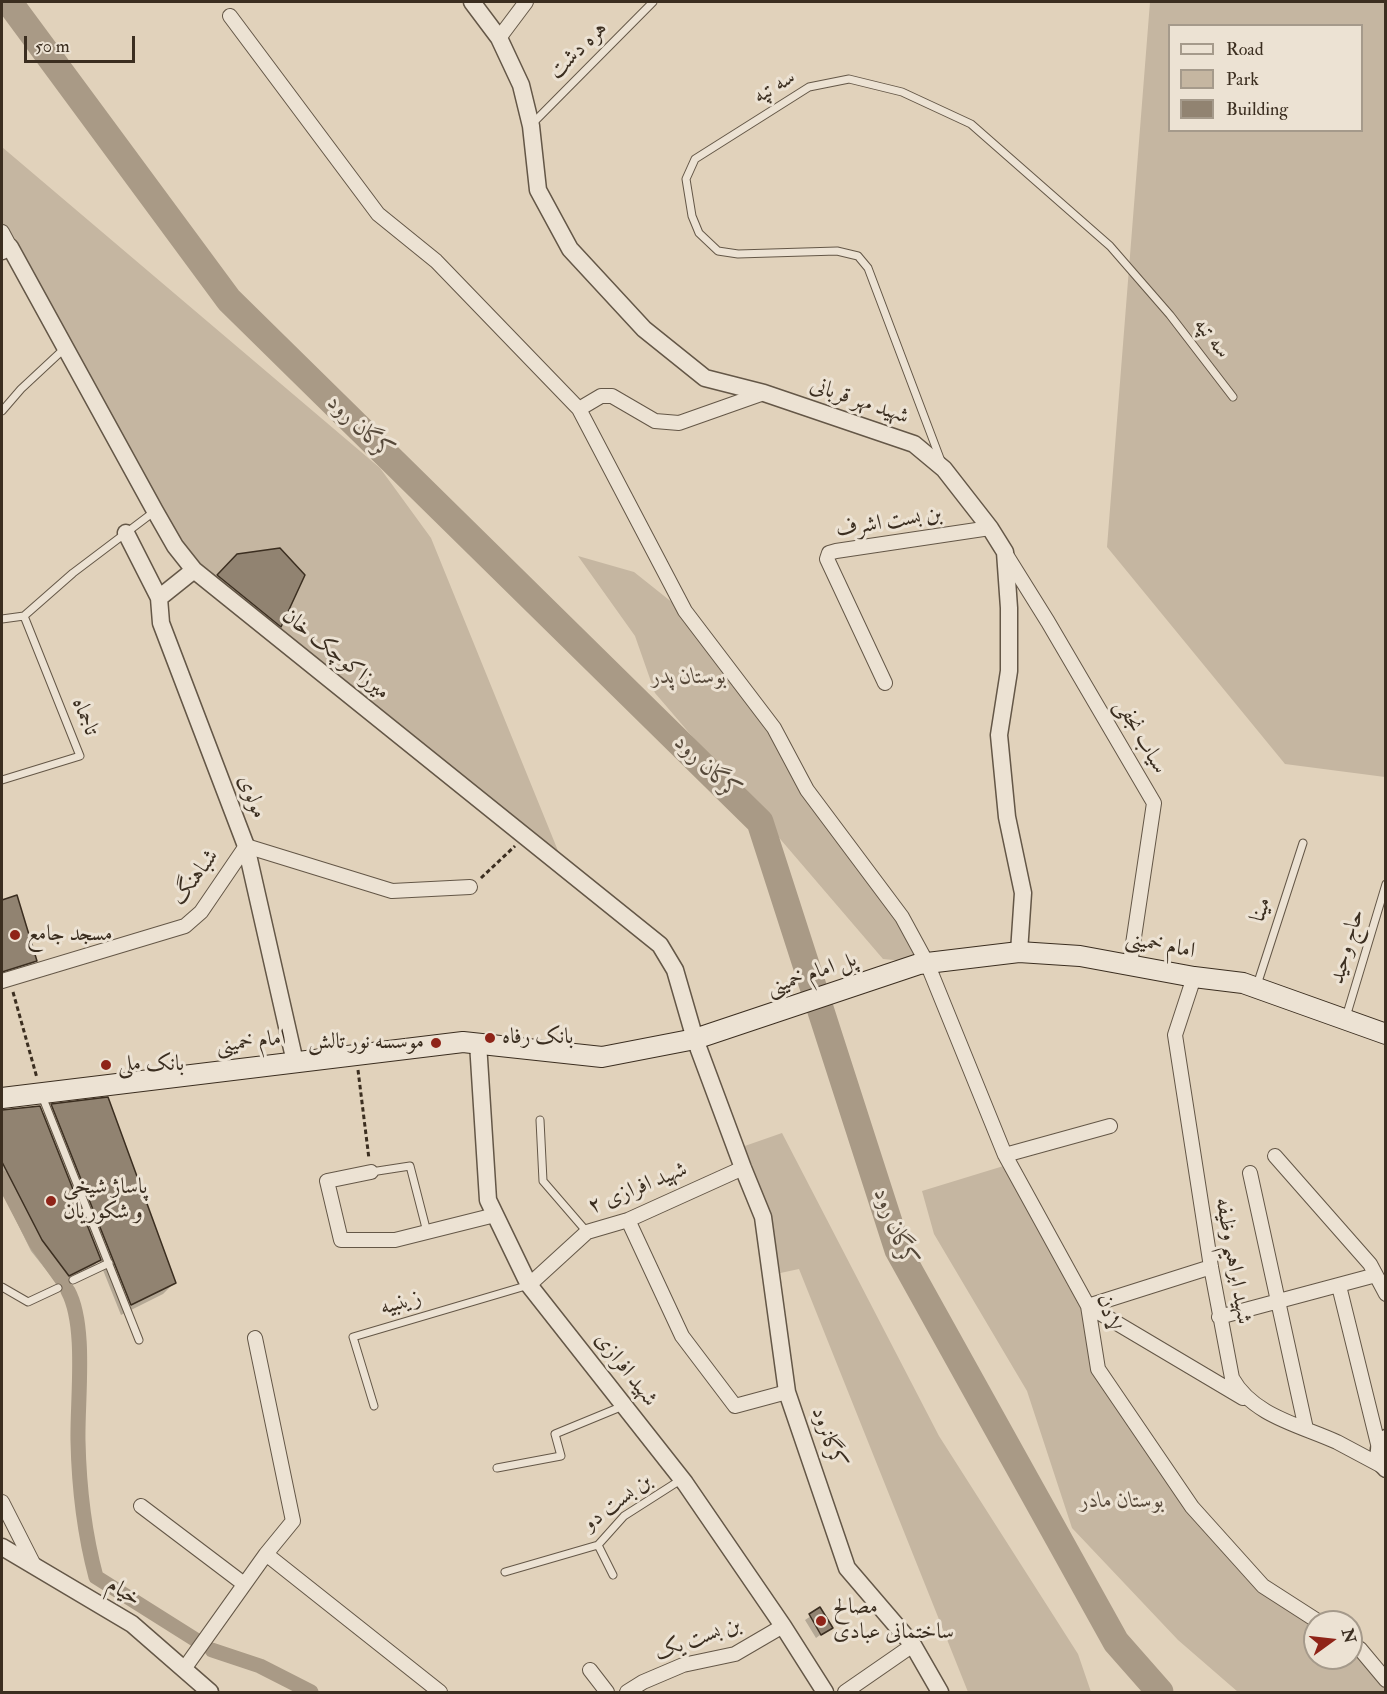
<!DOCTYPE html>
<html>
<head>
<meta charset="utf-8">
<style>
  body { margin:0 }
  #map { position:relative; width:1387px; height:1694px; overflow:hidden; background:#e1d2bb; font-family:"IM FELL Double Pica",serif }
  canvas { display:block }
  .frame { position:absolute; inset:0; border:3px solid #3b2e20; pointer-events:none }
  .legend { position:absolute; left:1168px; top:24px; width:195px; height:108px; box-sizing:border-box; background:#ece2d3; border:2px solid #a59a8b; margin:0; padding:8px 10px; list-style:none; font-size:18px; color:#3b2e20 }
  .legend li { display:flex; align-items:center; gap:12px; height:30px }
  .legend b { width:30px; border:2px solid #a59a8b }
  .north { position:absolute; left:1303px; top:1610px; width:60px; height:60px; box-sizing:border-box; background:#ece2d3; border:2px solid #a59a8b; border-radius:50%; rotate:75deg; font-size:16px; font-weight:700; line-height:24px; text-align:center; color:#3b2e20 }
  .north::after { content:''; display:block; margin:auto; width:21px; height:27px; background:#8f2418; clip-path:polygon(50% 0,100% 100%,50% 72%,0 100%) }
  .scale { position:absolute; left:24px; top:36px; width:111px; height:27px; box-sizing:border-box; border:3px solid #3b2e20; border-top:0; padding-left:8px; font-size:18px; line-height:21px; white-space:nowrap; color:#3b2e20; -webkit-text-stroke:4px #ece2d3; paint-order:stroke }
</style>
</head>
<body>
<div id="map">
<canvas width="1387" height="1694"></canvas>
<div class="frame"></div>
<ul class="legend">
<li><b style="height:8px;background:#ece2d3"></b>Road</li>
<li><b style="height:16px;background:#c5b6a1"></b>Park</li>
<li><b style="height:16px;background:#918371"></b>Building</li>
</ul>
<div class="north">N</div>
<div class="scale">50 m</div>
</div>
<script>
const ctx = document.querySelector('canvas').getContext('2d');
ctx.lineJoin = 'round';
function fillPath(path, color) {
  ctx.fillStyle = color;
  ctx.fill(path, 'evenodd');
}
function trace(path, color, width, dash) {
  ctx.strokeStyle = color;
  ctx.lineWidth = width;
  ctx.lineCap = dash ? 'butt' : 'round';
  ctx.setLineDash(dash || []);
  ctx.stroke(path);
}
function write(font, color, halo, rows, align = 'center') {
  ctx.font = font + ' "IM FELL Double Pica",Amiri,serif';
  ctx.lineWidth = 6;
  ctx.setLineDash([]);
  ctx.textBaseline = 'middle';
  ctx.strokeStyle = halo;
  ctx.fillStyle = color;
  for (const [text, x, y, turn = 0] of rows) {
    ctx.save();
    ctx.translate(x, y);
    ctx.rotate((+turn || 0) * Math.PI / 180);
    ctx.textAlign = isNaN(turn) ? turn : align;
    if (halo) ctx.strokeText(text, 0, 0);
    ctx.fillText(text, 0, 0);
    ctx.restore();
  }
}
const green = new Path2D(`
  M1150 2H1385V777L1285 764 1107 547ZM1170 26H1362V130H1170Z
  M2 147 380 468 431 538 565 868 277 636 305 575 280 548 237 554 209 582 194 570 2 232Z
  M578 556 634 572 683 611 774 728 926 963 883 959 655 693 635 636Z
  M782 1133 939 1436 1078 1654 1091 1692H968L799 1269 771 1275 739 1148Z
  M1010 1164 1088 1306 1098 1370 1192 1507 1263 1586 1315 1622V1658H1351V1643L1385 1681V1692H1238L1178 1640 1072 1528 1027 1391 934 1234 922 1191Z`);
const shadow = new Path2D(`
  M238 555 280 626 270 636 207 586Z
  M16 897 35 961 25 971 2 978V901Z
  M52 1106 174 1283 163 1294 121 1315 99 1260 89 1271 58 1285 31 1251 2 1192V1111L42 1115Z
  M820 1610 831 1627 816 1638 805 1620Z`);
const canal = new Path2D(`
  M2 1178 36 1243 63 1281
  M68 1291C87 1326 77 1401 78 1441 79 1488 84 1532 96 1577L196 1640
  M212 1650 260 1666 311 1692`);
const river = new Path2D(`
  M9 2 229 300 760 822 898 1250 1116 1642 1160 1692`);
const building = new Path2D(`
  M280 548 305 575 281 627 217 575 237 554Z
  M17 895 37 961 2 972V900Z
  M108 1097 176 1283 131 1305 51 1104Z
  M40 1106 101 1260 69 1276 42 1240 2 1162V1110Z
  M820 1607 833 1628 821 1635 809 1614Z`);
const path = new Path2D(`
  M481 878 515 846
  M13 992 37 1078
  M358 1070 369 1159`);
const service = new Path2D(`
  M532 124 653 2
  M2 411 21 389 65 348
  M941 461 868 268 858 256 837 251 738 254 718 251 699 233 692 216 686 179 695 159 809 87 849 79 902 92 971 124 1110 246 1170 315 1233 397
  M2 619 24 616 73 573 155 511
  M2 780 80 756 24 616
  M1257 985 1303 843
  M1346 1017 1386 884
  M42 1096 139 1340
  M540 1120 543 1181 587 1232
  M371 1172 410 1166 427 1232
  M73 1280 109 1263
  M2 1287 28 1302 58 1288
  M374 1406 353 1337 529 1285
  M497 1468 561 1456 555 1434 623 1406
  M598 1545 613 1575
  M505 1572 598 1545 624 1516 682 1479`);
const minor = new Path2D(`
  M230 16 378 214 436 261 579 409 685 611 774 728 807 790 902 917 927 963 1005 1155 1088 1306 1098 1369 1192 1507 1263 1586 1319 1622
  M499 38 526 2
  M2 232 10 247
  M579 409 601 396H612L655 421 679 423 764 393
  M1005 553 1048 622 1154 803 1130 964
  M885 683 827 559 829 553 836 551 990 528
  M1194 977 1175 1035 1211 1267 1232 1378C1253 1416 1300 1425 1337 1442 1352 1450 1367 1458 1382 1466
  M2 981 185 926 201 912 246 846 392 891 470 887
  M1005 1155 1110 1126
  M1275 1156 1370 1264 1386 1294
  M371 1172 327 1181 341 1240H395L495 1215
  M1250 1173 1306 1429
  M628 1220 682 1336 735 1406 787 1392
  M529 1285 587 1232 628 1220 743 1168
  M1339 1286 1379 1448
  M1088 1306 1243 1398
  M1088 1306 1211 1267
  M1219 1317 1376 1275
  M2 1502 35 1567
  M141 1506 244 1584
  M266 1554 440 1692
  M1351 1643 1360 1649 1386 1680
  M184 1669 266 1554 293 1521 255 1338
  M590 1670 607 1692
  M627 1692 643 1682 683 1665 735 1654 783 1626
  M845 1692 913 1645`);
const tertiary = new Path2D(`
  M472 2 499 38 521 85 531 126 538 190 570 249 644 329 705 378 764 393 914 444 944 469 990 528 1005 552 1009 608V671L999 735 1007 817 1023 893 1019 952
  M2 251 10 247 155 511 175 546 194 570 660 945 675 970 695 1039 743 1168 763 1217 787 1392 847 1568 913 1645 940 1692
  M126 533 159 598
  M194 570 159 598 161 623 246 846 295 1062
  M478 1043 488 1200 529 1285 685 1483 783 1626 825 1692
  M1386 1438C1376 1447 1376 1460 1386 1469
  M2 1547 132 1624 210 1692`);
const secondary = new Path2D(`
  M2 1098 463 1042 602 1057 695 1039 919 964 1019 952 1080 956 1194 977 1243 983 1386 1034`);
const markers = [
  [15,935,6,"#8f2418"],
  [490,1038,6,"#8f2418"],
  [436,1043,6,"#8f2418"],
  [106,1065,6,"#8f2418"],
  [51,1201,6,"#8f2418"],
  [821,1621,6,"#8f2418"]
];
const streetNames = [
  ["هره دشت",579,51,-45],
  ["سه تپه",775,88,-31],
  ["سه تپه",1211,339,52],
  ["شهید مهر قربانی",859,402,19],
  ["بن بست اشرف",889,523,-9],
  ["میرزاکوچک خان",335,655,39],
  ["تاجماه",84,717,68],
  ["سیاب نجفی",1140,737,60],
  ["مولوی",251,797,69],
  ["شباهنگ",196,878,-53],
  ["مینا",1262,910,-72],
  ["امام خمینی",1160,946,11],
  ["حاج وحید",1348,947,-74],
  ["پل امام خمینی",812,975,-19],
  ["امام خمینی",251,1043,-7],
  ["شهید افرازی ۲",638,1189,-22],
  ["شهید ابراهیم وظیفه",1232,1261,80],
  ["زینبیه",401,1304,-16],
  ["لادن",1107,1313,75],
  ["شهید افرازی",625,1370,52],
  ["کرگانرود",827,1438,71],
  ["بن بست دو",618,1503,-37],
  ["خیام",123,1593,32],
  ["بن بست یک",698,1640,-20]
];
const parkNames = [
  ["بوستان پدر",689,678],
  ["بوستان مادر",1122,1502]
];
const poiNames = [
  ["مسجد جامع",27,935],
  ["بانک رفاه",502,1038],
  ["موسسه نور تالش",424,1043,"right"],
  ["بانک ملی",118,1065],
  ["پاساژ شیخی",63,1188],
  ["و شکوریان",63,1213],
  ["مصالح",833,1608],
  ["ساختمانی عبادی",833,1633]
];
const waterNames = [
  ["کرگان رود",360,429,44],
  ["کرگان رود",707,769,44],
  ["کرگان رود",894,1229,69]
];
fillPath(green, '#c5b6a1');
fillPath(shadow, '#0003');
trace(canal, '#a99a86', 15);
trace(river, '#a99a86', 27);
fillPath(building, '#918371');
trace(building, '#3b2e20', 1.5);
trace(service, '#645747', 9);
trace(minor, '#645747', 16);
trace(tertiary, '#645747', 19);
trace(secondary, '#3b2e20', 22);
trace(path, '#3b2e20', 3, [4.5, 3]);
trace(service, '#ece2d3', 7);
trace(minor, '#ece2d3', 14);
trace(tertiary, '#ece2d3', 16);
trace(secondary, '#ece2d3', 20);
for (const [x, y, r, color] of markers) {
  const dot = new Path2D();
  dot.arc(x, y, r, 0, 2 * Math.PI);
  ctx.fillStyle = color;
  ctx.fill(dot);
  trace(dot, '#ece2d3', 2);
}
write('22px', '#3b2e20', '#ece2d3', streetNames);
write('italic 22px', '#57493a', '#ece2d3', parkNames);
write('22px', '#3b2e20', '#ece2d3', poiNames, 'left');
write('italic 24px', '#56493a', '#ece2d3', waterNames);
</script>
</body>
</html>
